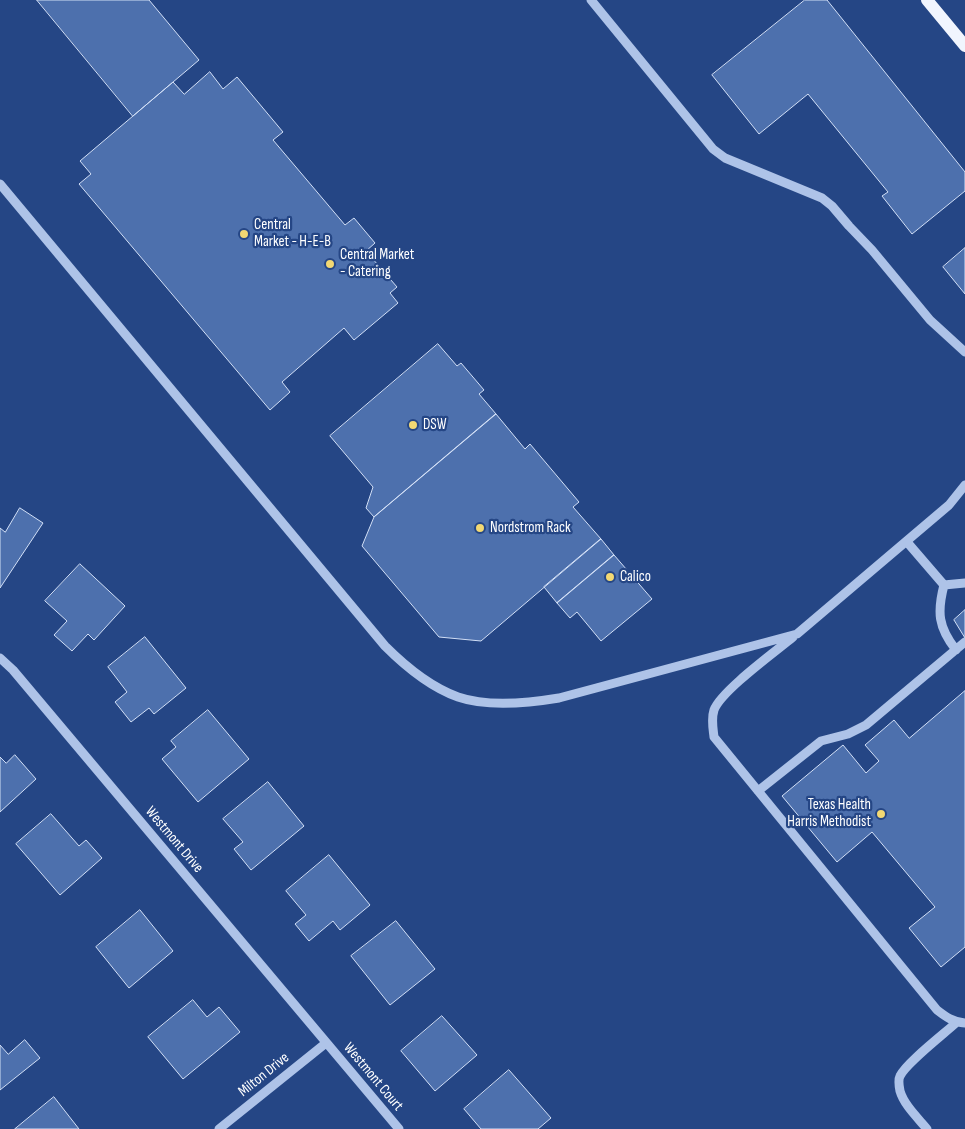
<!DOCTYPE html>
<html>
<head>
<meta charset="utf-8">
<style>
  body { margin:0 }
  canvas { display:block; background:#254685 }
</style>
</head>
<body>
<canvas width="965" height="1129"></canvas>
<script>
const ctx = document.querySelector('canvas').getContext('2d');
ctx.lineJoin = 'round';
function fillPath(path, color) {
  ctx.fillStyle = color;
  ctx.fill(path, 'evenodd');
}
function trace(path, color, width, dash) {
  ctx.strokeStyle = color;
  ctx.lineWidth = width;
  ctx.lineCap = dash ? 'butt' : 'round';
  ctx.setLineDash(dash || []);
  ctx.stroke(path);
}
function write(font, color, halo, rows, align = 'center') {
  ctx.font = font + ' "Sofia Sans Condensed",sans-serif';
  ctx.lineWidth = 4.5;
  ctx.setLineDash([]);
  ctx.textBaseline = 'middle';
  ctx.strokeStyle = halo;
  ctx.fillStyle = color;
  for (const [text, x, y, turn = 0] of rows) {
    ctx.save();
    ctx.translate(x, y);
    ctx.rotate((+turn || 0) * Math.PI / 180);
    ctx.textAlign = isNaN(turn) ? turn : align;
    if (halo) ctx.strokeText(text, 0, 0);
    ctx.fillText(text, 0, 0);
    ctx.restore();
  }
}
const building = new Path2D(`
  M37 0H149L199 60 133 116Z
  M805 0H827L965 172V191L912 234 882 196 888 192 808 94 759 134 712 75Z
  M210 72 223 89 237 77 283 132 273 140 345 225 354 218 375 243 366 251 397 287 390 293 398 303 354 340 344 328 282 382 290 392 270 410 79 184 91 174 80 161 173 82 184 94Z
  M965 248V294L943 267Z
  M438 344 457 366 461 363 484 390 479 394 496 414 374 517 366 508 373 487 330 436Z
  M496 414 525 449 530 444 579 502 573 507 601 539 481 641 439 637 362 546 374 517Z
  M20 508 43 523 0 588V528L5 532Z
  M601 539 614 555 557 603 544 587Z
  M614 555 652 599 601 641 577 612 570 618 557 603Z
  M80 564 125 606 94 640 88 634 72 651 54 635 67 621 45 601Z
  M965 610V638L954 620Z
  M145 637 186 688 154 714 149 708 131 722 115 702 127 692 108 667Z
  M965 691V947L941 967 909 928 935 907 872 832 837 862 782 796 843 745 866 773 879 761 865 745 894 720 909 738Z
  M208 710 249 759 198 802 162 759 176 747 171 741Z
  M15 755 36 779 0 812V757L6 763Z
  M268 782 304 826 251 870 234 849 243 842 223 819Z
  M51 814 79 846 86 840 102 858 60 895 16 844Z
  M329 855 370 905 340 930 333 921 309 941 295 924 306 915 286 891Z
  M140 910 173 951 129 988 96 947Z
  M396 921 435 969 390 1005 351 956Z
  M193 1000 207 1017 219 1007 240 1032 183 1079 148 1037Z
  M442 1016 477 1055 435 1091 401 1051Z
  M25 1040 40 1058 0 1090V1045L8 1054Z
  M509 1070 551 1118 538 1129H481L464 1109Z
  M54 1097 79 1129H15Z`);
const minor = new Path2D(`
  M591 0 713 149 725 158 822 198 832 206 849 226 872 250 930 320 965 352
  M0 184 385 646C406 667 430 687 458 697 487 707 529 703 559 698L797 634 949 505 965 485
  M907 542 944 585
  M944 585C937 612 938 627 956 650
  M944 585 965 583
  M793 637C775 652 721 691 714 710 711 719 713 728 714 737L937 1010C946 1017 953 1022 965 1023
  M0 658 13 670 399 1129
  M758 791 821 741 848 734 866 725 965 642
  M219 1129 326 1043
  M927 1129C918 1118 904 1105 900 1091 899 1086 898 1080 900 1076 906 1063 945 1033 957 1022`);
const major = new Path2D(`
  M927 0 965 46`);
const markers = [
  [244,234,5,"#f2d873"],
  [330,264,5,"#f2d873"],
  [413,425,5,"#f2d873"],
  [480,528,5,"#f2d873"],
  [610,577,5,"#f2d873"],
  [881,814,5,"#f2d873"]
];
const poiNames = [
  ["Central",254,225],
  ["Market - H-E-B",254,242],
  ["Central Market",340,255],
  ["- Catering",340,272],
  ["DSW",423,425],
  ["Nordstrom Rack",490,528],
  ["Calico",620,577],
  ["Texas Health",871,805,"right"],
  ["Harris Methodist",871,822,"right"]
];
const streetNames = [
  ["Westmont Drive",174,840,50],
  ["Milton Drive",264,1075,-39],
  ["Westmont Court",373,1077,50]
];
fillPath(building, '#4d70ad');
trace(building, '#d2dff6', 1);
trace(minor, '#aec3e8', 9);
trace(major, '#f1f5fe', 12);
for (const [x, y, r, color] of markers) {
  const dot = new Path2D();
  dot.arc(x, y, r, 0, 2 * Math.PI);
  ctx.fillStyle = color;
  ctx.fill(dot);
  trace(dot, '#254685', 2);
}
write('15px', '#fff', '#254685', poiNames, 'left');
write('15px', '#fff', '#254685', streetNames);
</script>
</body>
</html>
